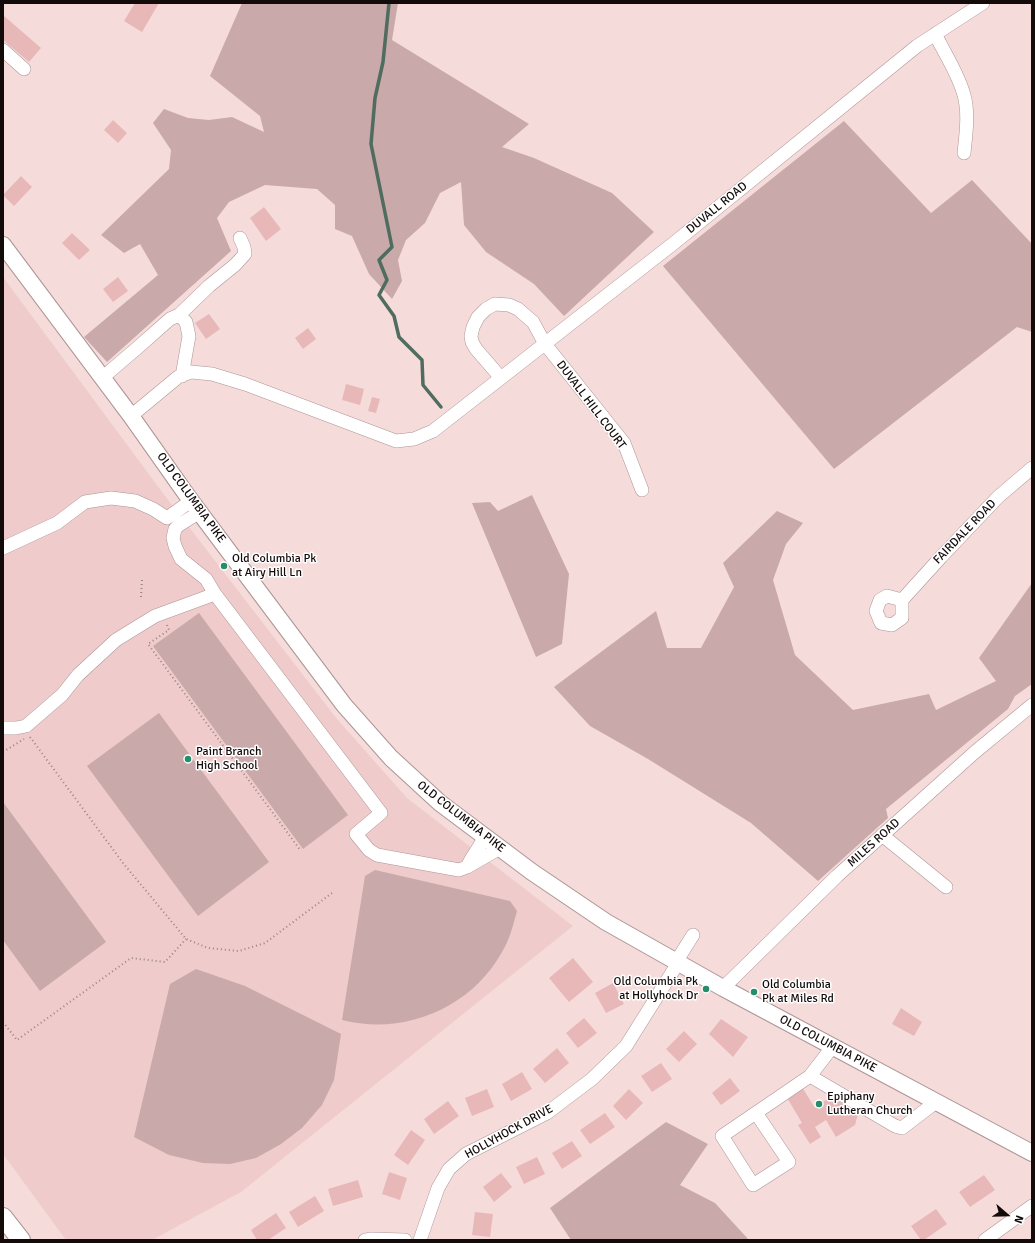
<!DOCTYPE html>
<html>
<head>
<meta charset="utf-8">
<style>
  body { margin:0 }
  #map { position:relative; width:1035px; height:1243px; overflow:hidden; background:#f6dbdb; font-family:Signika,sans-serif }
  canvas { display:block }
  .frame { position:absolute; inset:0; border:4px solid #130a0a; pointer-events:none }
  .north { position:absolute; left:987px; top:1195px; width:40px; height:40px; -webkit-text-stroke:3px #fff; paint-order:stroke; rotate:110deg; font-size:11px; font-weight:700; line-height:16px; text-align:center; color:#130a0a }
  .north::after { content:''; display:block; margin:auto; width:14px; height:18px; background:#130a0a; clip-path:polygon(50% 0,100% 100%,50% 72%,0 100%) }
</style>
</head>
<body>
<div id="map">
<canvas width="1035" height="1243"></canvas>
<div class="frame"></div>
<div class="north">N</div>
</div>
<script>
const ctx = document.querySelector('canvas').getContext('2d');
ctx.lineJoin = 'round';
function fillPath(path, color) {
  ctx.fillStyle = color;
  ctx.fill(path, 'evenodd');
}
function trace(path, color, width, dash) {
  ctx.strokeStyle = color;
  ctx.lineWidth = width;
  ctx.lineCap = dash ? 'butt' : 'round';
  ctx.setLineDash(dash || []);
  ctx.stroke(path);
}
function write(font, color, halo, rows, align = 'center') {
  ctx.font = font + ' Signika,sans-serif';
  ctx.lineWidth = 3;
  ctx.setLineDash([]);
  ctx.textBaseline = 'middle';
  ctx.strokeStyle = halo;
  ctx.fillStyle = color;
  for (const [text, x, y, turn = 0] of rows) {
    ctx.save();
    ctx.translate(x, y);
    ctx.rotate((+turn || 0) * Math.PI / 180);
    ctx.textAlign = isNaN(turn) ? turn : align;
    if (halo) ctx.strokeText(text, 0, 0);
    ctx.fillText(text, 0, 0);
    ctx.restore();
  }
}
const built = new Path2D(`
  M3 277 165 496 337 719 407 798 573 926 241 1192 152 1240H66L3 1154Z`);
const green = new Path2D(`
  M242 3H398L392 40 529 124 502 147 534 158 612 193 654 232 564 316 534 284 486 252 464 225 461 182 440 193 425 223 406 240 398 260 402 281 392 299 369 274 352 236 335 229V205L317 189 265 185 229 202 217 218 231 251 107 362 84 337 158 275 140 244 124 253 101 235 169 169 171 150 153 123 164 109 188 118 209 120 232 117 264 132 260 116 210 76Z
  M844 121 931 213 972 180 1032 244V332L1017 327 834 469 663 266Z
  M532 495 569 574 562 644 536 657 472 503 490 502 498 511Z
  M777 511 803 523 786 544 773 580 795 655 853 710 929 694 936 710 996 681 979 658 1032 583V684L1015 696 1008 709 886 809 888 818 818 881 751 823 648 759 590 726 554 687 656 611 667 648H701L734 587 723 563Z
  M199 613 348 815 303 849 153 646Z
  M159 713 269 862 198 916 87 766Z
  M3 802 106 942 40 991 3 940Z
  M375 870 510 901 517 911C513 925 510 939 502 952 471 1008 404 1036 342 1020L365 876Z
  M196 969 245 986 341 1034 334 1080 322 1105 302 1128 281 1144 256 1158 230 1164 203 1163 169 1155 134 1137 170 984Z
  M666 1122 708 1144 680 1185 715 1203 749 1240H571L550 1208Z`);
const stream = new Path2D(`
  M389 3 383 62 375 98 371 144 392 247 379 260 387 280 379 295 394 316 399 337 422 360 423 385 441 407`);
const building = new Path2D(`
  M135 3H159L142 32 124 21Z
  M3 15 41 48 29 62 3 40Z
  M113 120 127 133 118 143 104 130Z
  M21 176 32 187 14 206 3 195Z
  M264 207 281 229 266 241 250 218Z
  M72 233 90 250 79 260 62 243Z
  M118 277 128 291 113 302 103 289Z
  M209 314 220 329 206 339 195 323Z
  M308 328 316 339 303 349 295 338Z
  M346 384 364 389 360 405 342 400Z
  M372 397 380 399 376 413 368 411Z
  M573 958 593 982 569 1002 549 978Z
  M613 983 624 1004 606 1013 595 993Z
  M901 1008 922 1022 914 1036 892 1024Z
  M584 1018 597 1033 578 1048 566 1033Z
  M721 1019 748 1037 733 1057 709 1034Z
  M684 1031 697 1044 679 1062 666 1049Z
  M557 1048 569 1063 545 1083 533 1069Z
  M661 1063 672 1079 652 1092 641 1076Z
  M522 1072 532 1089 511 1101 502 1084Z
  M730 1078 740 1091 721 1105 712 1093Z
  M802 1087 815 1108 827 1099 835 1103 837 1100 858 1114 855 1125 836 1137 826 1120 815 1127 821 1137 810 1144 798 1125 802 1123 786 1096Z
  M487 1089 494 1107 472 1116 465 1098Z
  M629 1089 643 1103 626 1120 613 1106Z
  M448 1101 459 1116 434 1134 424 1119Z
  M605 1113 615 1127 590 1144 580 1130Z
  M411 1130 425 1140 408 1165 394 1155Z
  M572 1141 582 1156 562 1169 552 1153Z
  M537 1157 545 1174 524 1184 516 1167Z
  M389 1172 407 1178 400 1200 382 1194Z
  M501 1173 512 1187 494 1202 483 1187Z
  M984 1175 995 1190 970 1207 959 1192Z
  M358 1180 363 1197 333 1206 328 1189Z
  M315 1196 324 1211 298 1227 289 1212Z
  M936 1209 947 1224 924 1240H921L911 1226Z
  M475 1212 493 1214 490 1237 472 1235Z
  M276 1213 286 1228 268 1240H257L251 1230Z`);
const path = new Path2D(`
  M141 597 142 579
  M167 625 169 630 148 644 301 851
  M30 737 123 863 186 939 208 948 239 951 265 943 332 893
  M3 752 24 739
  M3 1022 17 1040 131 958 165 962 186 939`);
const minor = new Path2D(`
  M935 34C945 54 958 73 964 95 969 113 966 134 964 153
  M3 50 24 69
  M179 315 209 286 235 265 245 254 244 247 240 238
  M102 378 136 349 170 319 179 315 186 322 189 336 182 376
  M501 378 476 349 472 342 471 336 473 327 478 317 486 309 495 304 509 305 518 309 533 322 545 344 624 443 642 490
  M131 416 178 377 191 372 212 374 245 384 396 441 414 439 433 431 674 243 917 46 983 3
  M200 512 179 525 175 529 173 538 175 546 181 559 206 579 215 594 381 813 356 834 369 850 377 855 459 870 467 867 500 848
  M3 548 57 523 85 502 111 498 135 501 153 509 167 518 191 501
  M902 600 887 596 880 600 876 611 881 623 892 625 902 618V600L941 557 998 497 1032 468
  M3 728H16L26 726 62 695 78 675 116 640 155 616 215 594
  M882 835 946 887
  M467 867C472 856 480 847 485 836
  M676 962 693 935
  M723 988 837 876 975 752 1032 705
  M833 1046 810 1076 895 1126 902 1128 936 1102
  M756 1113 789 1162 753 1185 722 1136 810 1076
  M365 1240 370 1239 405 1240
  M420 1240 438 1188 449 1169 466 1154 547 1113 592 1079 626 1046 678 963
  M985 1240 1032 1206`);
const major = new Path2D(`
  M3 245 131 416 191 501 344 705 391 758 440 803 532 872 606 922 723 988 1032 1153`);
const highway = new Path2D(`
  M3 1217 21 1240`);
const markers = [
  [224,566,4,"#248d6b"],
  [188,759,4,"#248d6b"],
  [706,989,4,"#248d6b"],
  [754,992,4,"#248d6b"],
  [819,1104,4,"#248d6b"]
];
const streetNames = [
  ["DUVALL ROAD",717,208,-39],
  ["DUVALL HILL COURT",591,405,53],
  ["OLD COLUMBIA PIKE",191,498,54],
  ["FAIRDALE ROAD",965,532,-46],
  ["OLD COLUMBIA PIKE",461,817,38],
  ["MILES ROAD",874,843,-42],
  ["OLD COLUMBIA PIKE",828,1044,28],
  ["HOLLYHOCK DRIVE",509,1132,-29]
];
const poiNames = [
  ["Old Columbia Pk",232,559],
  ["at Airy Hill Ln",232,573],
  ["Paint Branch",196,752],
  ["High School",196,766],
  ["Old Columbia Pk",698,982,"right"],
  ["at Hollyhock Dr",698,996,"right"],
  ["Old Columbia",762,985],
  ["Pk at Miles Rd",762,999],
  ["Epiphany",827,1097],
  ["Lutheran Church",827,1111]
];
fillPath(built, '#efcbcc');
fillPath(green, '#c9a9aa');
trace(stream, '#506c5f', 3.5);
fillPath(building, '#e8b8b9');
trace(minor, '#ae9495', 14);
trace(major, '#ae9495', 18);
trace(highway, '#ae9495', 20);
trace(path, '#998585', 2, [1, 3]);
trace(minor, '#fff', 13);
trace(major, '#fff', 16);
trace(highway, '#fff', 18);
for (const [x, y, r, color] of markers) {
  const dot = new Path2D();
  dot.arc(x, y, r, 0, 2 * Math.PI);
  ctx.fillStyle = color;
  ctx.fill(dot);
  trace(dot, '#fff', 1.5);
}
write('12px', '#130a0a', '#fff', streetNames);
write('12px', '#130a0a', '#fff', poiNames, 'left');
</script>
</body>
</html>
